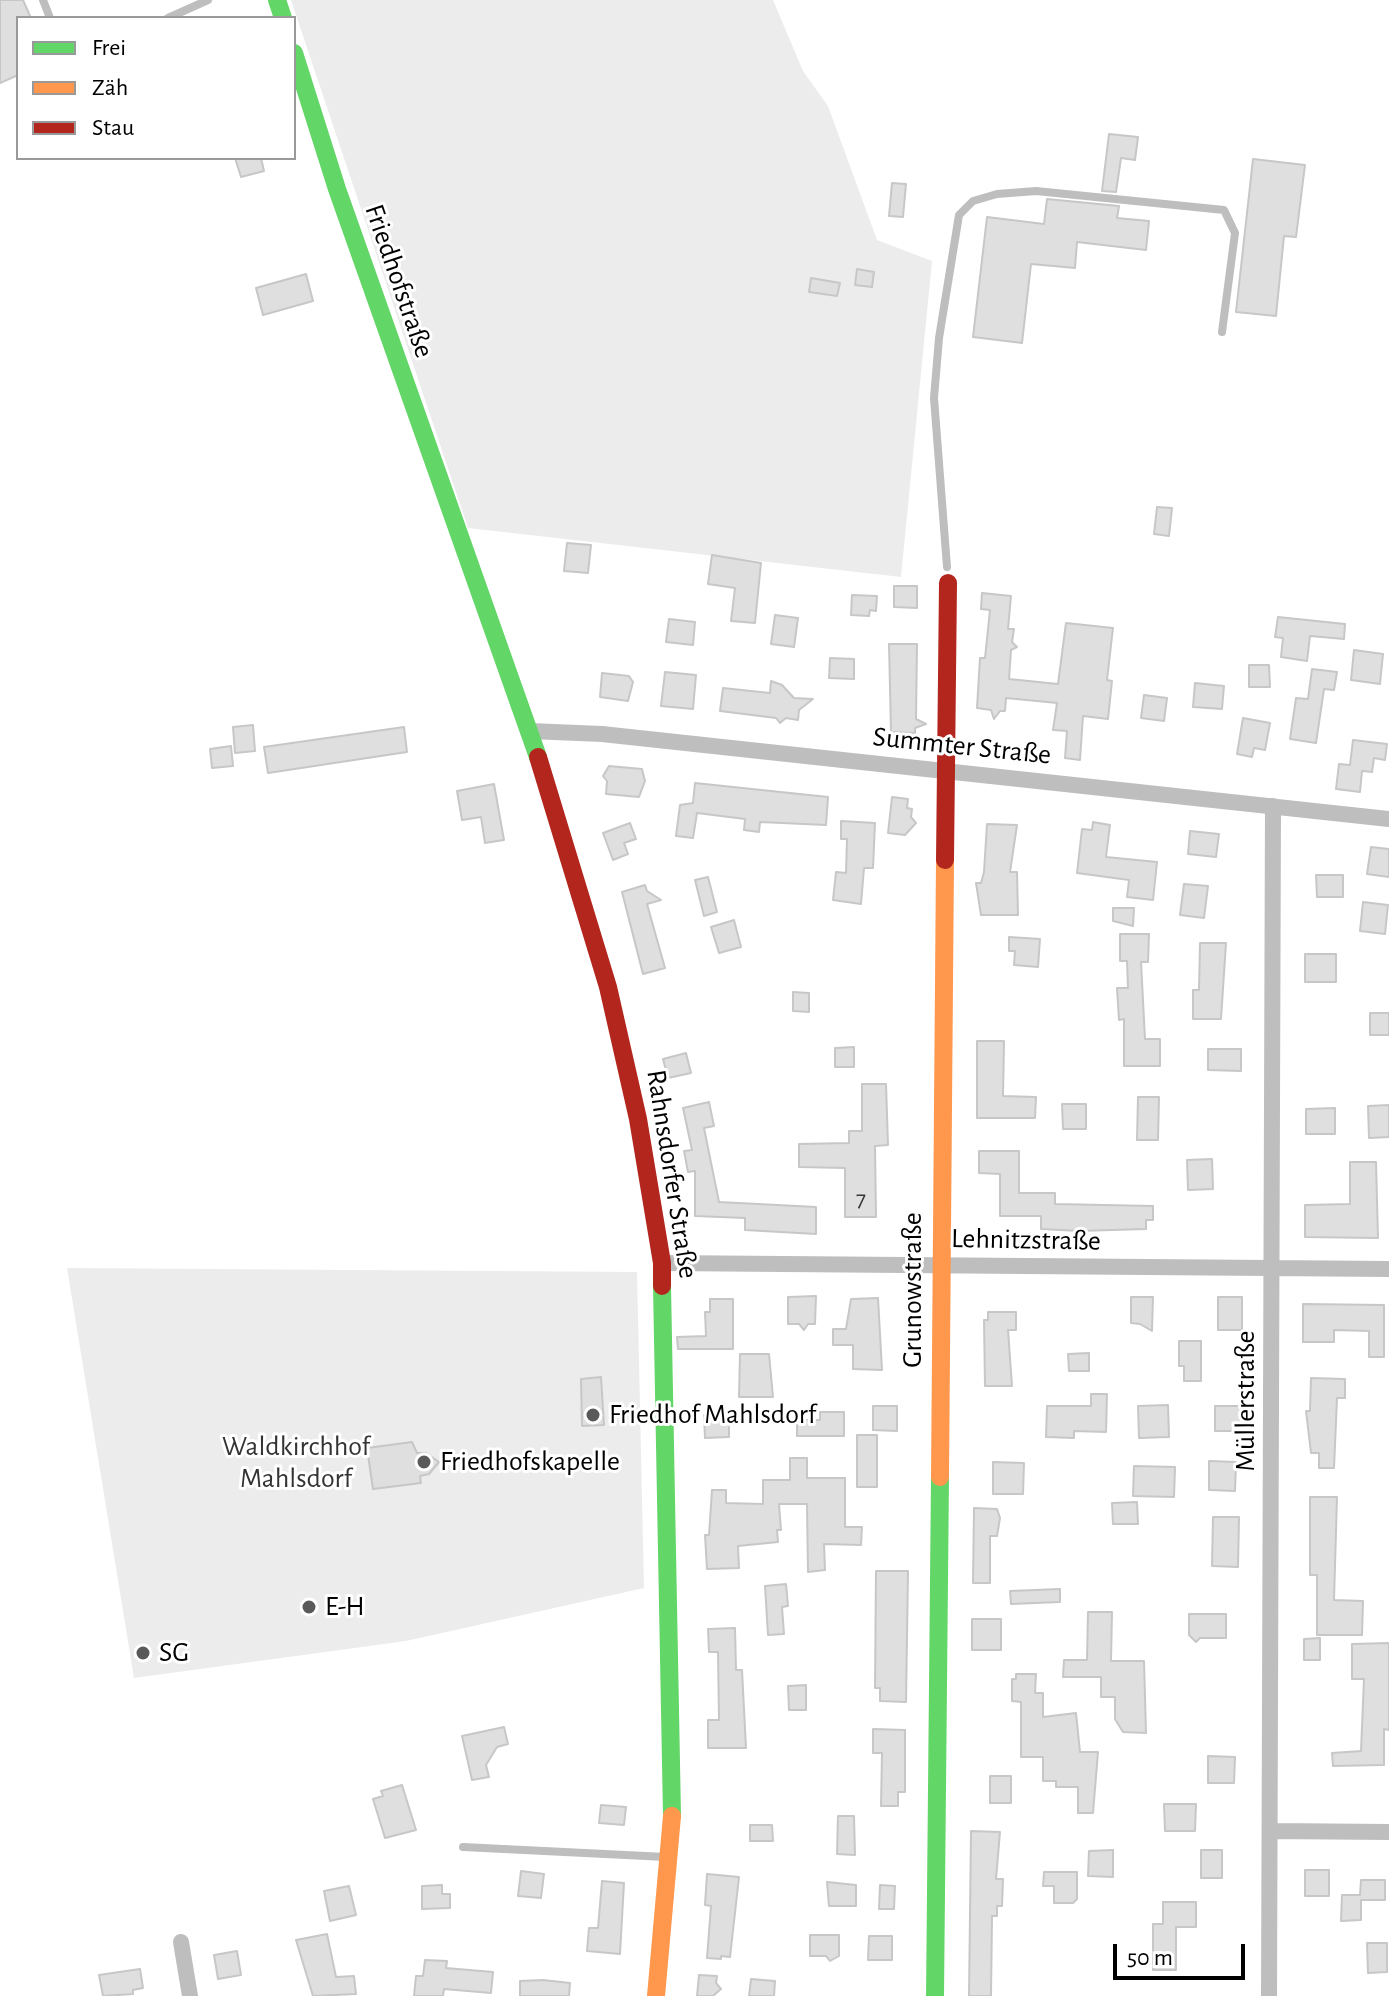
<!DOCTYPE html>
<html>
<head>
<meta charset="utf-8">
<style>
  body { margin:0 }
  #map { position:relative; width:1389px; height:1996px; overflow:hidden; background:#fff; font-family:"Alegreya Sans",sans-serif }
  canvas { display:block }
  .legend { position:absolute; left:16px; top:16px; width:280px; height:144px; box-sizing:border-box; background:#fff; border:2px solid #999; margin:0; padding:10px 14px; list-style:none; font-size:24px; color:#000 }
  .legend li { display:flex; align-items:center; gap:16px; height:40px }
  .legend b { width:40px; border:2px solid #999 }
  .scale { position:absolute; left:1113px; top:1944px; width:132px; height:36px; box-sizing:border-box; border:4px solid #000; border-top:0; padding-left:10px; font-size:24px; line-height:28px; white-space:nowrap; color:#000; -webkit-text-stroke:6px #fff; paint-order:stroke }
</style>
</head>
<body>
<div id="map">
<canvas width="1389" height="1996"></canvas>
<ul class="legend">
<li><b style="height:10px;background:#63d668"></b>Frei</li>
<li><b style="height:10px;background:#ff974d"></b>Zäh</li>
<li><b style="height:10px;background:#b3261e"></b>Stau</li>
</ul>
<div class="scale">50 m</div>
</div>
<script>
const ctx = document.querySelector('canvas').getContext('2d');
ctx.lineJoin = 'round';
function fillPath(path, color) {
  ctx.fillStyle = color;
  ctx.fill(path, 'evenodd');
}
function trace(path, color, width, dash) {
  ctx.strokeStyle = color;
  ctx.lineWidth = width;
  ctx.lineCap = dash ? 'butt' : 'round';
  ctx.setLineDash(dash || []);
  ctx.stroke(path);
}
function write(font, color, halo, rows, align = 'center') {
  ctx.font = font + ' "Alegreya Sans",sans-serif';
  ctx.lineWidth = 6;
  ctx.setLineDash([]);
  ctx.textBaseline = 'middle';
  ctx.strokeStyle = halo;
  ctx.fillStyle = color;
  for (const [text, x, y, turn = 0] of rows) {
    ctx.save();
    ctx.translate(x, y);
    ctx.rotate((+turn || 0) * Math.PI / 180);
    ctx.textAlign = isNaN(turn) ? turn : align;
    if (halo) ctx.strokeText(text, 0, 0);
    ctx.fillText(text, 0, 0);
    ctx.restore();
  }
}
const green = new Path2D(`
  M291 0H773L803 71 828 106 877 240 932 261 901 577 468 528Z
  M67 1268 637 1272 644 1588 406 1641 134 1678Z`);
const building = new Path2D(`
  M0 0H23L31 18H18V75L0 83Z
  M1109 134 1138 137 1135 160 1121 158 1116 192 1102 191Z
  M235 158H261L264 171 241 177Z
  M1253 159 1305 165 1296 237 1284 236 1276 316 1236 312Z
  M892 183 906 184 903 217 889 216Z
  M1047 199 1119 206 1117 218 1149 221 1146 250 1077 242 1075 268 1031 264 1022 343 973 337 987 217 1044 224Z
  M857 269 874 272 872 287 855 285Z
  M306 274 313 301 263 315 256 288Z
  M811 278 840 283 837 296 809 292Z
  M1157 507 1172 508 1169 536 1154 534Z
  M567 543 591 545 588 573 564 571Z
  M712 555 761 563 755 623 731 621 735 588 708 584Z
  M894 586H917V608L894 607Z
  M982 593 1011 596 1008 629H1014L1012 642 1017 647 1011 650 1009 679 1058 684 1066 623 1113 628 1107 680 1112 681 1108 719 1083 716 1080 760 1065 758 1067 731 1053 730 1057 703 1006 698 1005 711H1000L994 719 991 710 977 708 980 658H985L990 610 981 609Z
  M852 595 877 596 876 611 870 610 869 616 851 615Z
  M775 615 798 618 794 647 771 644Z
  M1278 617 1345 624 1344 639 1310 636 1307 661 1281 657 1283 638 1275 637Z
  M669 619 695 622 693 645 666 642Z
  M889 644H917L916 719 926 724 915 728V733L891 732Z
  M1354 650 1383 654 1380 684 1351 680Z
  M830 658 854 659V679L829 678Z
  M1249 665H1269L1270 687H1249Z
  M1312 669 1337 672 1334 690 1324 689 1316 743 1290 739 1296 698 1308 699Z
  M665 672 696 675 693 709 661 706Z
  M602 673 629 676 633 682 628 701 600 697Z
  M771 681 782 685 794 698 813 699 799 710 798 720 786 718 780 723 776 718 720 711 723 688 770 693Z
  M1195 683 1224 686 1222 709 1193 707Z
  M1144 695 1167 698 1164 721 1141 718Z
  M1243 718 1270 723 1265 750 1254 748 1252 757 1237 754Z
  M253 725 255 751 235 753 233 727Z
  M404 727 407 752 268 773 264 747Z
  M1353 740 1387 744 1385 760 1374 758 1372 772 1362 771 1360 792 1336 789 1339 764 1350 765Z
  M231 746 233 766 212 768 210 749Z
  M609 766 642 769 645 781 639 797 606 794 607 781 603 776Z
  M695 783 828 797 826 825 760 822 759 832 744 830 745 819 697 813 693 838 676 836 680 805 693 803Z
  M494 784 504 840 485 843 481 817 462 820 457 791Z
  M892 797 908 799 907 808 912 809 911 817 916 823 905 835 888 833Z
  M841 821 875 823 873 868H864L861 904 833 900 836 872 846 873 847 839H841Z
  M1093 822 1110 825 1106 857 1157 862 1153 900 1127 897 1129 880 1077 873 1082 829 1092 830Z
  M630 823 636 839 624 843 628 854 613 860 603 833Z
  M987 824 1017 825 1010 872H1017L1018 915H981L976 883H981L984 872Z
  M1190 831 1219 834 1216 857 1188 854Z
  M1371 847 1389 849V877L1367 874Z
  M1316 875H1343V897H1317Z
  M708 877 717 912 704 916 695 880Z
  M1184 884 1208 886 1204 918 1180 915Z
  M645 885 647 891 661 900 647 904 665 968 643 974 622 892Z
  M1363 902 1388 905 1385 934 1360 931Z
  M1113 908H1134L1133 926 1113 921Z
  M734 920 741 947 719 953 711 927Z
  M1120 934H1149L1148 962H1141L1145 1039H1160V1066H1124V1019L1119 1020 1117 988H1128L1127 961H1120Z
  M1009 937 1040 939 1038 967 1014 965 1015 951H1009Z
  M1200 943H1226L1221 1019H1193V990H1199Z
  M1305 954H1336V982H1305Z
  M793 992 809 993V1012L793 1011Z
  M1370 1013H1389V1035H1370Z
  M977 1041H1004L1003 1096 1036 1097 1035 1118H977Z
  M854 1047V1067H835V1048Z
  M1208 1049H1241V1071L1208 1070Z
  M686 1053 691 1073 668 1078 663 1059Z
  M862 1084H886L888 1145 875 1146 876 1217H845V1168L799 1167V1144L849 1143V1131H862Z
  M1138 1097H1159L1158 1140H1137Z
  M709 1102 714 1126 704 1128 719 1202 816 1207V1234L745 1230V1218L695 1216V1171L688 1172 684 1151 692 1150 683 1108Z
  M1062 1104H1086V1129H1063Z
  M1389 1105V1137L1369 1138 1368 1106Z
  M1335 1108V1134H1306V1109Z
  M979 1151H1019V1193H1055V1204L1153 1206V1220H1146V1229L1079 1231 1041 1229V1216H1000V1174L979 1173Z
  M1212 1159 1213 1189 1188 1190 1187 1160Z
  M1350 1162H1376L1378 1238 1305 1237V1205L1350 1204Z
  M816 1296 815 1324H808L804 1330 799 1324H788V1297Z
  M1131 1297H1153L1152 1331 1140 1324 1131 1323Z
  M1218 1297H1242V1330H1218Z
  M878 1298 882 1370 853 1369V1345H833V1329H846L851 1299Z
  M710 1299H733V1349H678L677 1337 706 1336 705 1312H710Z
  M1303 1304 1384 1305V1357H1369V1331L1334 1330V1342H1303Z
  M988 1312H1016V1330H1008L1012 1386H985L984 1320H988Z
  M1179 1341H1201V1381H1184V1366H1179Z
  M1089 1353V1371H1069L1068 1354Z
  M740 1354H769L773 1397H739Z
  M601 1377 604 1425 582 1426 581 1379Z
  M1311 1378 1345 1379V1398H1337L1334 1468H1319V1453H1311L1306 1411H1310Z
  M1091 1394H1107L1106 1432 1074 1431V1438L1046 1437 1047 1406H1091Z
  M1168 1405 1169 1437 1139 1438 1138 1406Z
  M873 1406H897V1431L873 1430Z
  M1215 1406H1242V1431H1215Z
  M714 1411H729V1437L705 1438 704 1415H714Z
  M820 1412H844V1436H797V1420H820Z
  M857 1435H877V1487H857Z
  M412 1442 417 1453H426L439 1462 429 1474 420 1476 421 1483 373 1489 367 1448Z
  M790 1458H807V1478H845V1527H862L861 1545 824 1544 825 1570 808 1572 807 1504H779L781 1530H777L778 1542 738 1546 739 1568 707 1569 705 1535H709L712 1490H726V1503L763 1504V1480H790Z
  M1209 1461 1236 1462 1235 1491 1209 1490Z
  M993 1462 1024 1463 1023 1494H993Z
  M1134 1466 1175 1467 1174 1497 1133 1496Z
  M1310 1497H1337L1334 1600 1363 1601 1362 1635H1317V1575H1310Z
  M1137 1502 1138 1524H1113L1112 1503Z
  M974 1508 997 1509 1000 1518 997 1536H990V1583H973Z
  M1213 1517H1239L1238 1567 1212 1566Z
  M876 1571H908L906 1702 880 1701V1688H875Z
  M786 1584 788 1606 782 1607 784 1634 768 1635 765 1586Z
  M1060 1589V1602L1011 1604 1010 1591Z
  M1088 1612H1112L1111 1661H1144L1146 1733 1123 1732 1115 1719V1697H1101V1677H1063L1064 1660H1087Z
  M1189 1614H1226V1638H1200L1196 1642 1189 1635Z
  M972 1619H1001V1650H972Z
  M735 1628 736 1670H742L746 1748H708V1720H719L718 1652H709L708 1629Z
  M1320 1638V1660H1304V1639Z
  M1389 1643V1730L1384 1729V1765L1333 1766 1332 1753 1361 1751 1364 1679H1352V1644Z
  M1016 1674H1036L1035 1693H1043V1717L1076 1713 1080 1752H1098L1093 1813H1078V1787H1056V1781H1043V1757H1021V1702L1012 1701V1679H1016Z
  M806 1685V1710H789L788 1686Z
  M504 1727 508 1744 497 1747 486 1765 489 1777 472 1780 462 1736Z
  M873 1729 905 1730V1792H898V1806H881L882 1753H873Z
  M1208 1756 1235 1757 1234 1783H1208Z
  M990 1776H1011V1803H990Z
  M402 1785 416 1830 385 1838 373 1799 383 1796 381 1791Z
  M1164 1804H1196L1195 1831H1165Z
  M601 1805 626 1807 624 1825 599 1823Z
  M838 1816H854L855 1855 837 1854Z
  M750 1825H772L773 1841H750Z
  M971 1831 1000 1832 996 1879H1003L1002 1906H997V1916H992L991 1996H969Z
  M1113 1850V1877L1088 1876 1089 1851Z
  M1201 1850H1222V1878H1201Z
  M1305 1870H1329V1896H1305Z
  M521 1871 544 1874 541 1898 518 1896Z
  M1044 1872H1077V1899L1073 1903H1054V1886H1043Z
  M707 1874 739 1877 730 1957 721 1956V1959L707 1958 711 1906 705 1905Z
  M1361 1880H1385V1900H1361V1920L1341 1921 1342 1895H1360Z
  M602 1881 624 1883 620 1954 587 1951 589 1928H598Z
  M827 1882 856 1885V1906H829Z
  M442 1885V1894H450V1908L422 1909V1886Z
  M880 1885 895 1886 894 1909H879Z
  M349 1886 356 1915 330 1921 324 1891Z
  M1163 1902H1196V1927H1176V1970H1153V1924H1163Z
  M327 1934 336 1977 354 1976 356 1994 313 1996 296 1940Z
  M810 1935H839V1956L830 1961 826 1956H810Z
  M869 1936H892V1960H868Z
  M1367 1943H1387V1972L1368 1973Z
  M237 1951 241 1975 218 1979 214 1955Z
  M425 1960 447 1961 446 1968 493 1972 491 1993 444 1989 443 1996H414L416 1976H423Z
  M140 1969 143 1988 133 1990V1994L103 1996 99 1975Z
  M699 1975 717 1976 716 1983 721 1989 713 1996H697Z
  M751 1979 775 1981 774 1996H749Z
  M543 1980 570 1983 569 1996H520V1981Z`);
const lane = new Path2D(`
  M43 0 50 18
  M168 18 208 0
  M947 567 934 398 939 338 959 215 973 201 997 194 1036 191 1224 210 1235 233 1222 332
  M463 1847 666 1857`);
const street = new Path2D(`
  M530 731 602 734 1389 819
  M662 1263 1389 1269
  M1271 1831 1389 1832
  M181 1942 190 1996
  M1269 1996 1273 806`);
const fast = new Path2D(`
  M277 0 283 18
  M294 53 337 189 538 757
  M662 1286 672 1816
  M935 1996 940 1477`);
const slow = new Path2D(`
  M940 1477 945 860
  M656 1996 672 1816`);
const jam = new Path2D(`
  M538 757 608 987 638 1119 662 1263V1286
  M945 860 948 583`);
const markers = [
  [593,1415,8,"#595959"],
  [424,1462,8,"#595959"],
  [309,1607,8,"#595959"],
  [143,1653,8,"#595959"]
];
const numberNames = [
  ["7",861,1199]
];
const streetNames = [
  ["Friedhofstraße",399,281,71],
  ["Summter Straße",962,746,6],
  ["Rahnsdorfer Straße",672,1174,81],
  ["Lehnitzstraße",1026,1240,1],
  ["Grunowstraße",913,1290,-90],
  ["Müllerstraße",1246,1401,-90]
];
const poiNames = [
  ["Friedhof Mahlsdorf",609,1415],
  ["Friedhofskapelle",440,1462],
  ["E-H",325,1607],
  ["SG",159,1653]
];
const parkNames = [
  ["Waldkirchhof",296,1447],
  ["Mahlsdorf",296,1479]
];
fillPath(green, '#ececec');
fillPath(building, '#dfdfdf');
trace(building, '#c7c7c7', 2);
trace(lane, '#bebebe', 8);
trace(street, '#bebebe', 16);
trace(fast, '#63d668', 18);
trace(slow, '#ff974d', 18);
trace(jam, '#b3261e', 18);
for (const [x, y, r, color] of markers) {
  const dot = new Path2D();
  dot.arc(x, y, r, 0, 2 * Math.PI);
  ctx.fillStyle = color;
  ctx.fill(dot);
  trace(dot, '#fff', 3);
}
write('24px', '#383838', null, numberNames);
write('28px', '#000', '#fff', streetNames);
write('28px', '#000', '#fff', poiNames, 'left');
write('28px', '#333', '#fff', parkNames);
</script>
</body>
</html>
